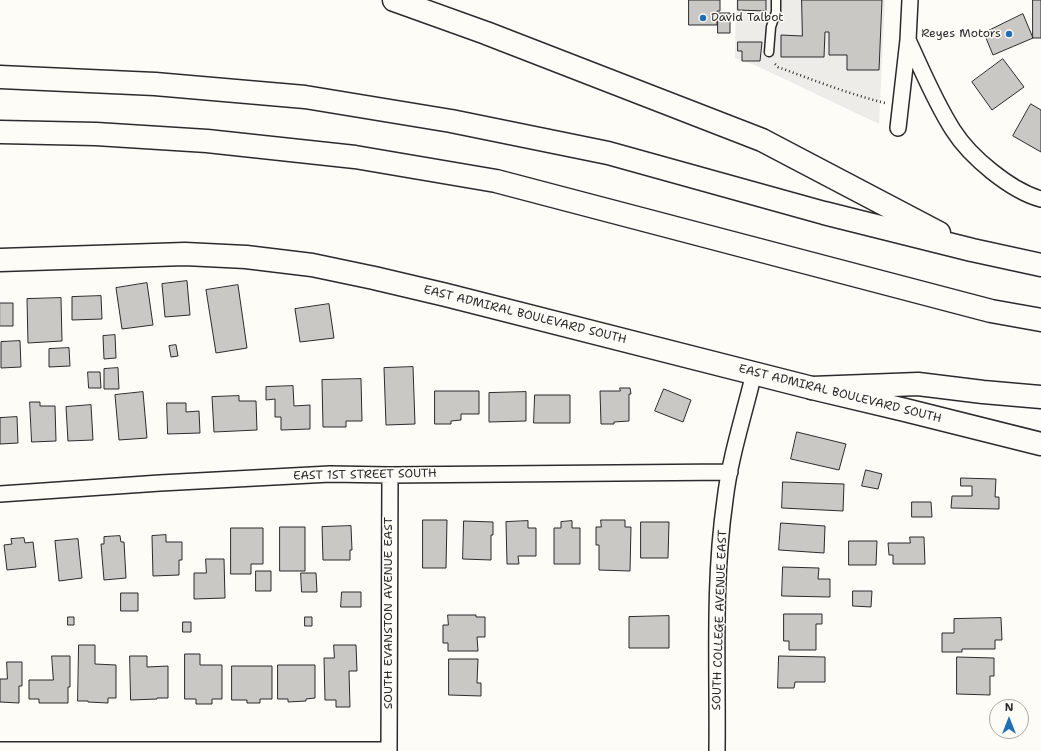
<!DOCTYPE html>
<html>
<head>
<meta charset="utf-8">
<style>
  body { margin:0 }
  #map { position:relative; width:1041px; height:751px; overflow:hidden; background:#fdfcf7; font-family:"Shantell Sans",sans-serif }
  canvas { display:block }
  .north { position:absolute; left:989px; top:699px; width:40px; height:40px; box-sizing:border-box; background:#fdfcf7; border:1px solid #a9a8a5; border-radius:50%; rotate:0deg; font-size:11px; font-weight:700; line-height:16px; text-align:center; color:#2b2b2b }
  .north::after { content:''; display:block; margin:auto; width:14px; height:18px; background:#1f6fb2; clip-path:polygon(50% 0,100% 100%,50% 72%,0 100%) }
</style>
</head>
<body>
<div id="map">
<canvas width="1041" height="751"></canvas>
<div class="north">N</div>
</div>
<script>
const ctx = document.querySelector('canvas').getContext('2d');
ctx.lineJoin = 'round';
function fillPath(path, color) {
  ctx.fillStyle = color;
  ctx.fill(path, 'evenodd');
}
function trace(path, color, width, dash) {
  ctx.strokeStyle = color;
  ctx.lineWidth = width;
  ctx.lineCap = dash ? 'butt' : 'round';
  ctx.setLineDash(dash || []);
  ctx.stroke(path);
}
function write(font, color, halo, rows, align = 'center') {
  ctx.font = font + ' "Shantell Sans",sans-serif';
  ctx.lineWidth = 3;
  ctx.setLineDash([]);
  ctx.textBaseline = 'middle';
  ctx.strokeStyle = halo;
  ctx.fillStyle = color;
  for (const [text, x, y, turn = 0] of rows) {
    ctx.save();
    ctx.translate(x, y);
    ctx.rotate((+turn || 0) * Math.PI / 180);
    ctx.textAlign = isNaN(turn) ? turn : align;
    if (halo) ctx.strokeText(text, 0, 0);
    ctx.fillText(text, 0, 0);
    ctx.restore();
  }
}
const built = new Path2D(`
  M736 0H885L879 124 757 66 735 58Z`);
const building = new Path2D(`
  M689 0H720V11H717V25H689Z
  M738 0H766V11L738 10Z
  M802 0H882L879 70H847V55H829V32H825L824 57H781V35L802 36Z
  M1033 0H1041V38H1033Z
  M718 13H730V33H718Z
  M1023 14 1033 38 993 55 986 38 988 31Z
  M738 42H762L760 61H742V51H738Z
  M1003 59 1024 87 992 110 972 82Z
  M1031 104 1041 110V152L1013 136Z
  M187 281 190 315 165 317 162 284Z
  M147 283 153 325 122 329 116 288Z
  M238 285 247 348 216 353 206 290Z
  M101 296 102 319 72 320V297Z
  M61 298 62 341 28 343 27 299Z
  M0 303H13V326H0Z
  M329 304 334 338 300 342 295 309Z
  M115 335 116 358 104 359 103 336Z
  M20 341 21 367 1 368V342Z
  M176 345 178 356 171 357 169 346Z
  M69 348 70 366 49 367V349Z
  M413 367 415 424 386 425 384 368Z
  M118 368 119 389H104V369Z
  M88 372H100L101 388H89Z
  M361 379 362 421H346V427H323L322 380Z
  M293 386 294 406 310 405V429L281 430V417H275V399L266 400V387Z
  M620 388H630L631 394H629V421L614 422V424H601L600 391H620Z
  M664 389 691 400 683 422 655 411Z
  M435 391H479V414H461V420L451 421V424H435Z
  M143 392 147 438 119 440 115 395Z
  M526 392V421L489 422V393Z
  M535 395H570V423H534Z
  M239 396V401H256L257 430 214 432 212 397Z
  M30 402H40V406H55L56 441 32 442Z
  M167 403H186V412L199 411 200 433 168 434Z
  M91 405 93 440 68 441 66 407Z
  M17 417 18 443 0 444V418Z
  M797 432 846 444 839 470 791 459Z
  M866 470 882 474 878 489 862 486Z
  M961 478 996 479 995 497H999V509L951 508 952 496H972V486H961Z
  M783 482 844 484 843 511 782 508Z
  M912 502H931L932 517H912Z
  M423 520H447L446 568H423Z
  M601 520H625V527H631L630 571 599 570V545H596V527H601Z
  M464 521 493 522V535H491V560L463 559Z
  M528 521V528H536V556H518L519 564H507L506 522Z
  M572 521V528H580V564H554V528H561V522Z
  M641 522H669L668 558H641Z
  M781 523 825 526 824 553 779 550Z
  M351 526 352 550H350V560H323L322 527Z
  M280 527H305V571H280Z
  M231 528H263V564H251V574H231Z
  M166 535V542H182V560H179V575L153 576 152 536Z
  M120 536 121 542H124L126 578 104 580 101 544H104V537Z
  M910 537H924L925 564H893V555H889L888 543H910Z
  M24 538 25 543 33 542 36 567 7 570 4 545 12 544 11 539Z
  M78 539 82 578 59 581 55 541Z
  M849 541H877L876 565H849Z
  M206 559H224L225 598 194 599V573H206Z
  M783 567 819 568 818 579H830V597L782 596Z
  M256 571H271V591H256Z
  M301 573H316L317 592H302Z
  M853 591H872L871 607 853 606Z
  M342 592H361V607H341Z
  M121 593H138V611H121Z
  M784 614H822V624H816V650H789V641H784Z
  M448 615H476V617H485V637H477L478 651H448V643H443V625H448Z
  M669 616V648H629V617Z
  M68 617H74V625H68Z
  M305 617H312V626H305Z
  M1001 618 1002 640H995V649H962V652H942V633H954V619Z
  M183 622H191V632H183Z
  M79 645H95V664L116 665V698H108V703L88 702V701H78Z
  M334 645H356L357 671H349L350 707H336V700H325L324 658H334Z
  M185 654H200V665H222V699H212V704H196V699H185Z
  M52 656H70V687H68V703H39V699H29V680H53Z
  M130 656H147V667L168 666V698H157V699L131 700Z
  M779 656 825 657V682H795L794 688H778Z
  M957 657 994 658V676H990V695L957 694Z
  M449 659H478L477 683H481V696L449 695Z
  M7 662H22V686H19V703L0 702V679H7Z
  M278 665H315V698L306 699V701L288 702V699H278Z
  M232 666H272V699H260V703H247V700H232Z`);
const path = new Path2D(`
  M775 64 778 67C813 80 849 94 885 103`);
const lane = new Path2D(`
  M769 52 771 27 776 12V0`);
const street = new Path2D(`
  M908 40C922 70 935 102 953 130 970 157 1011 191 1041 199
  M898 128 908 40 910 0
  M0 494 160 483 330 474 390 475 730 472
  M0 750H389
  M389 751 390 475
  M717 751C718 668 713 583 725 500 730 457 744 415 754 373`);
const secondary = new Path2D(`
  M0 260 185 254 246 257 312 265 374 278 446 295 812 388 905 410 1041 444`);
const highway = new Path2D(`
  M394 0 486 33 762 140 939 233
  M0 77 155 84 305 97 451 121 608 153 824 213 972 250 1041 265
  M0 132 96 134 207 141 355 157 496 181 991 311 1041 320
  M812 388 918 384 983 392 1041 397`);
const markers = [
  [703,18,4,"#1f6fb2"],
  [1009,34,4,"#1f6fb2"]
];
const poiNames = [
  ["David Talbot",711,18],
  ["Reyes Motors",1001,34,"right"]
];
const streetNames = [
  ["EAST ADMIRAL BOULEVARD SOUTH",525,315,14],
  ["EAST ADMIRAL BOULEVARD SOUTH",840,394,14],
  ["EAST 1ST STREET SOUTH",365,475,-1],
  ["SOUTH EVANSTON AVENUE EAST",389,613,-90],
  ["SOUTH COLLEGE AVENUE EAST",720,620,-88]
];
fillPath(built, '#edece8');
fillPath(building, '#c9c8c4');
trace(building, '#2b2b2b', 1);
trace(lane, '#2b2b2b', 11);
trace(street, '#2b2b2b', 18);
trace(secondary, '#2b2b2b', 25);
trace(highway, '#2b2b2b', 25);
trace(path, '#2b2b2b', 2.5, [1, 3]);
trace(lane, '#fdfcf7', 8);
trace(street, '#fdfcf7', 15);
trace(secondary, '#fdfcf7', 22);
trace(highway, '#fdfcf7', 22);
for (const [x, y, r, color] of markers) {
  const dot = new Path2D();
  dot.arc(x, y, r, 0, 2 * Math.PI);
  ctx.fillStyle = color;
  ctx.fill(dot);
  trace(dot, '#fdfcf7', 1.5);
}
write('12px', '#2b2b2b', '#fdfcf7', poiNames, 'left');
write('12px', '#2b2b2b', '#fdfcf7', streetNames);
</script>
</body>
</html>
